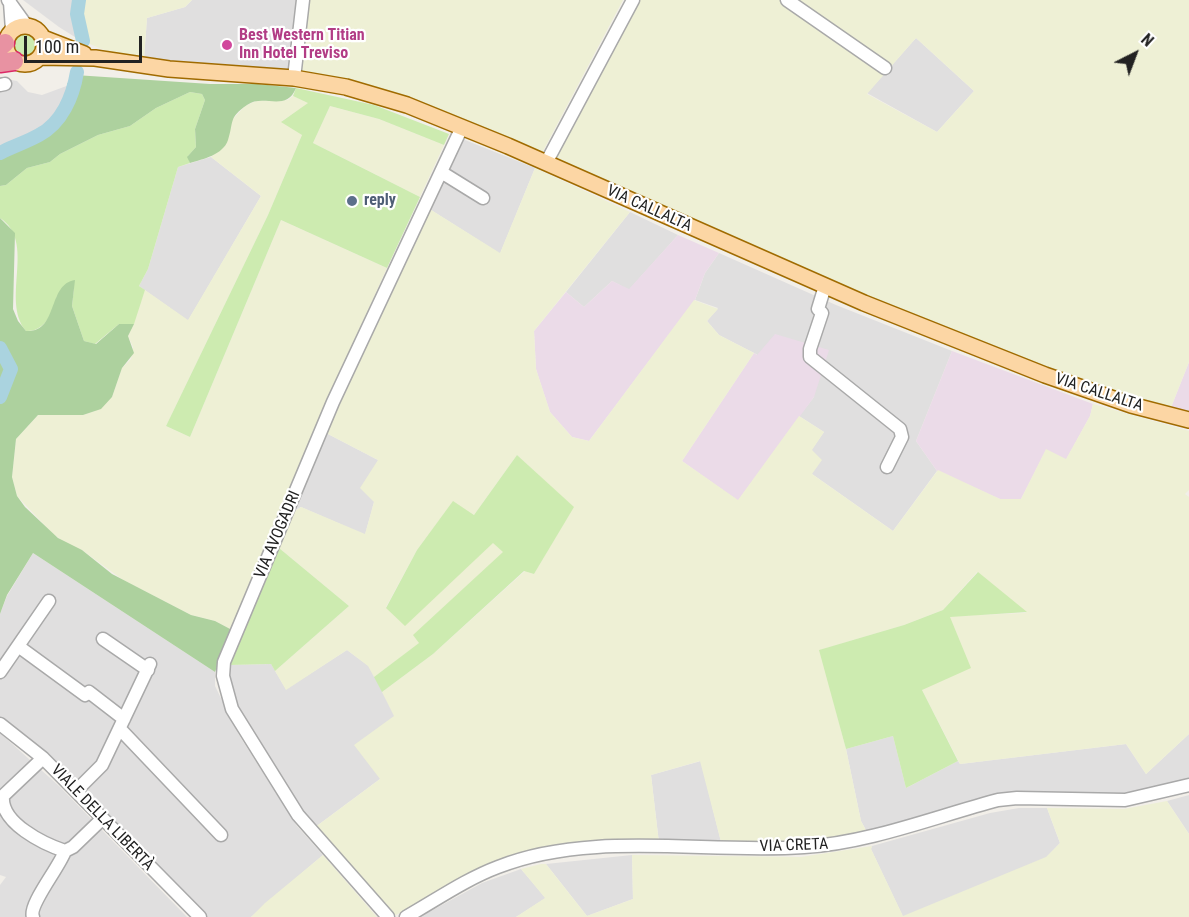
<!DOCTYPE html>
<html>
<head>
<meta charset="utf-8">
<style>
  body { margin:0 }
  #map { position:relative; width:1189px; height:917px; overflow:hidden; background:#f2efe9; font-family:"Roboto Condensed",sans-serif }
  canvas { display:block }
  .north { position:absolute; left:1105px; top:24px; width:60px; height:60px; -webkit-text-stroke:4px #fff; paint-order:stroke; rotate:42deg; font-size:16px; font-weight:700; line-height:24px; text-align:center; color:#222 }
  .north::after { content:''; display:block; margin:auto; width:21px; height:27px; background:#222; clip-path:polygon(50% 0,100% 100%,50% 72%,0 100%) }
  .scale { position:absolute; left:24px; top:36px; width:118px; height:27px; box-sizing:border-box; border:3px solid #222; border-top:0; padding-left:8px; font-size:18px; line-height:21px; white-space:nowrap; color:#222; -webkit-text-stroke:4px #fff; paint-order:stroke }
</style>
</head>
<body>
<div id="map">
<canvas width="1189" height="917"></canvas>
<div class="north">N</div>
<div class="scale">100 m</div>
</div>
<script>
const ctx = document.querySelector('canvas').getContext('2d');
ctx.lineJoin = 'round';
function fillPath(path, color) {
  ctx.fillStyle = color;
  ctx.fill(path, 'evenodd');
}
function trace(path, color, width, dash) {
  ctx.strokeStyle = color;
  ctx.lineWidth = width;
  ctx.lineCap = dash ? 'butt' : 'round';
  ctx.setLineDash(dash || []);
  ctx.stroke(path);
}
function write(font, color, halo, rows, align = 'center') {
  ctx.font = font + ' "Roboto Condensed",sans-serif';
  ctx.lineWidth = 4.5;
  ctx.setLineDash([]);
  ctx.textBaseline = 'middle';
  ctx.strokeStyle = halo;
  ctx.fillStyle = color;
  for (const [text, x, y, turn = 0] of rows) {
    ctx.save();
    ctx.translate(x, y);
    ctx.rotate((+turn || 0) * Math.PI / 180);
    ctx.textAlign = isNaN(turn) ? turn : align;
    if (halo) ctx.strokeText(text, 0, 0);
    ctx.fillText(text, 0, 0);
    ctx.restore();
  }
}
const residential = new Path2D(`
  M23 0H74L78 39 59 27Z
  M192 0H310L298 72 144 59 147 18 185 7Z
  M916 38 974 91 937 132 867 93Z
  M0 78 17 81 28 92 42 95 72 84 65 104 48 125 32 136 0 151Z
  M460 138 535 168 500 254 428 208Z
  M211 157 261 196 188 321 139 286 148 269 178 167Z
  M630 212 678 235 629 290 612 281 584 307 566 292Z
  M719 253 836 305 952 351 916 441 937 471 893 531 812 474 811 450 824 432 799 416 814 397 756 354 719 335 707 321 718 308 695 300 705 273Z
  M326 433 378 460 374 502 365 535 301 507 295 510Z
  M33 553 215 672V686L239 735 297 826 323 855 251 917H204L28 740 0 718V614L7 596Z
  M347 650 369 666 395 716 380 779 314 828 240 713 227 683 229 665 271 664 286 689Z
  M0 733 59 786 187 917H0V885L6 877 0 875Z
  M1189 734V782L1148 794 1043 796 868 834 861 821 846 749 893 736 906 788 958 761 960 764 1126 744 1146 774Z
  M701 761 721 842 659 843 651 775Z
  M1189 795V834L1167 801Z
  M1019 808H1047L1060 843 1046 858 903 917 871 849 872 846 990 813Z
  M632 855 633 899 587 916 546 864Z
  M521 869 546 898 516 917H420L482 883Z`);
const industrial = new Path2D(`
  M678 235 719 253 705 273 695 300 589 441 572 437 550 412 536 369 534 331 566 292 584 307 612 281 629 289Z
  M775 334 829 350 814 397 738 501 682 461 754 353 757 355Z
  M952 351 1093 404 1090 416 1066 460 1046 450 1021 499H1000L937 471 916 441Z
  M1189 362V414L1170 410Z`);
const farmland = new Path2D(`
  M74 0H192L185 7 147 18 144 59 116 55 78 39 73 16Z
  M310 0H623L542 153 379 89 298 72Z
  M636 0H1189V362L1170 410 1101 389 915 318 553 158ZM916 38 974 91 937 132 867 94Z
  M293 96 309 103 282 121 302 135 268 215 166 426 190 437 281 220 387 268 318 421 232 630 215 621 191 615 123 580 82 550 70 546 53 534 17 496 12 477 16 439 38 415H83L95 411 112 397 122 368 131 359 133 347 128 336 145 290 188 320 261 196 211 157 226 144 232 120 245 106 256 101 288 100Z
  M330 106 379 119 444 145 420 197 313 143Z
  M535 168 630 212 534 331 536 369 550 412 572 437 589 441 694 300 718 309 707 321 719 335 754 353 682 461 738 500 799 416 824 432 812 450 822 460 812 474 893 531 938 470 1000 499H1021L1046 449 1066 459 1090 416 1093 404 1189 431V490L1185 494 1189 497V734L1146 774 1126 744 960 764 922 690 950 616 1026 613 977 572 943 610 904 625 820 650 846 749 861 821 868 834 824 843 721 842 700 761 651 775 659 843 566 849 437 894 392 917 314 828 380 779 354 745 394 716 382 692 433 654 525 571 534 574 573 507 517 455 474 515 453 502 417 550 386 607 405 625 493 542 504 552 414 635 420 643 374 677 368 666 347 650 286 690 275 671 349 606 279 548 294 512 301 507 365 534 374 502 360 488 378 460 326 433 428 208 500 253Z
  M1167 801 1189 834V917H516L545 898 521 869 541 864H546L587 916 633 899 632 855 801 857 872 846 871 849 903 916 1046 857 1060 843 1047 808 1124 809Z
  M323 855 377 917H251L265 903Z`);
const grass = new Path2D(`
  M14 44a11 11 0 1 1 22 0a11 11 0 1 1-22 0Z
  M296 88 374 105 449 134 444 145 379 119 330 106 313 143 420 197 387 268 281 220 190 437 166 426 268 215 302 135 281 122 308 103 293 96Z
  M190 92 202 94 205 100 195 129 196 147 188 156 190 163 178 167 148 269 139 286 145 290 134 324H119L95 344 84 341 72 306 74 287 57 296C53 311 46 332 26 331 0 300 37 242 0 218V186L6 185 27 168 50 162 60 154 98 135 130 126 156 108Z
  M517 455 574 507 534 574 524 571 433 654 382 692 374 677 419 643 413 635 503 552 493 543 405 626 386 608 417 550 453 501 474 515Z
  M279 548 349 606 275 671 271 664 229 665Z
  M978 572 1027 612 950 617 971 668 922 690 958 761 906 788 893 736 846 749 819 650 904 625 943 610Z`);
const forest = new Path2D(`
  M75 75 210 84H258L296 88C286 113 263 93 247 105 228 118 234 122 228 140 223 155 203 159 190 163L187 157 196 147 195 129 205 100 202 94 190 92 156 108 130 126 98 135 60 154 50 162 27 168 6 185 0 186V151C39 126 54 137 72 85L67 84Z
  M0 218 15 233 13 309 18 321 26 331C59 333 47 284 75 280L72 306 84 341 96 344 119 324H134L128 336 134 353 122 368 112 397 101 409 83 415H38L16 439 12 477 17 496 25 507 58 538 82 550 112 574 191 615 215 621 232 630 215 672 33 553 7 595 0 614Z`);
const river = new Path2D(`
  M79 0 77 14 83 41
  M0 153C13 146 27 142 39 135 62 123 73 96 77 72
  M0 348 11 369 0 397`);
const minor = new Path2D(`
  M8 0 26 25
  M787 0 885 68
  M10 2 12 30
  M294 78 303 0
  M0 85 5 84
  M546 163 633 0
  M441 172 483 198
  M825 286 818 309 822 313 810 349V357L900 429 902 437 887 467
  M103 639 148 670
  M18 646 85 695 89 692 124 719
  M0 672 49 601
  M0 724 43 758 200 917
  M120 729 221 835
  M43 758 3 796C0 823 44 844 65 851L73 847 102 819
  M76 791 102 765 150 664
  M33 917C28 905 59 868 65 851
  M388 917 298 815 232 709 223 676 224 662 333 402 462 127
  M406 917C436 900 466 879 498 867 591 830 706 854 804 847 869 843 934 817 998 800L1017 798 1125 800 1189 785`);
const major = new Path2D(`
  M6 45a19 19 0 1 1 38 0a19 19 0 1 1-38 0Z
  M43 38 84 54
  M40 57 95 58 169 69 294 78 346 87 407 105 508 146 864 303 1045 375 1131 405 1189 420`);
const highway = new Path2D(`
  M0 47 5 43
  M0 63 14 61`);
const markers = [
  [227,45,6,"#d1479c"],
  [352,201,6,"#5c6f8a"]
];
const hotelNames = [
  ["Best Western Titian",239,36],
  ["Inn Hotel Treviso",239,54]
];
const serviceNames = [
  ["reply",364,201]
];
const streetNames = [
  ["VIA CALLALTA",649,209,24],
  ["VIA CALLALTA",1099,393,18],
  ["VIA AVOGADRI",278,535,-67],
  ["VIALE DELLA LIBERTÀ",102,818,46],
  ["VIA CRETA",794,846,-2]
];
fillPath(residential, '#e0dfdf');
fillPath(industrial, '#ebdbe8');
fillPath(farmland, '#eef0d5');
fillPath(grass, '#cdebb0');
fillPath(forest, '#add19e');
trace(river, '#aad3df', 14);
trace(minor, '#a9a9a9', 15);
trace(major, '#a06b00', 18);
trace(highway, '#dc2a67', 21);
trace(minor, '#fff', 12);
trace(major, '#fcd6a4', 15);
trace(highway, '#e892a2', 18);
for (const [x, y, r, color] of markers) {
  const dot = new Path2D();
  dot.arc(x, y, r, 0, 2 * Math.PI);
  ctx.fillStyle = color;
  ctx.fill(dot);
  trace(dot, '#fff', 2);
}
write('bold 16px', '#b23c85', '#fff', hotelNames, 'left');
write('bold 16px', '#4e5e75', '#fff', serviceNames, 'left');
write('16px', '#222', '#fff', streetNames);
</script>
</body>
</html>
